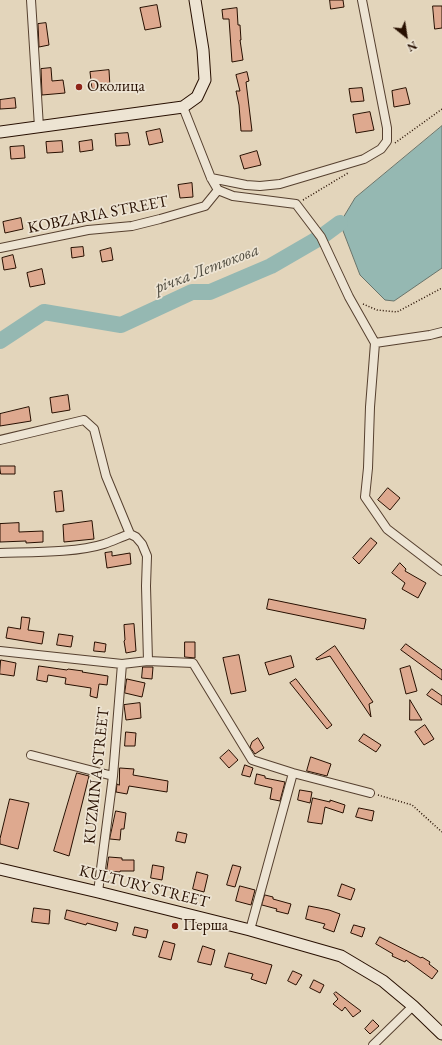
<!DOCTYPE html>
<html>
<head>
<meta charset="utf-8">
<style>
  body { margin:0 }
  #map { position:relative; width:442px; height:1045px; overflow:hidden; background:#e3d5bb; font-family:"EB Garamond",serif }
  canvas { display:block }
  .north { position:absolute; left:386px; top:16px; width:40px; height:40px; -webkit-text-stroke:3px #ede4d3; paint-order:stroke; rotate:150deg; font-size:11px; font-weight:700; line-height:16px; text-align:center; color:#270f00 }
  .north::after { content:''; display:block; margin:auto; width:14px; height:18px; background:#270f00; clip-path:polygon(50% 0,100% 100%,50% 72%,0 100%) }
</style>
</head>
<body>
<div id="map">
<canvas width="442" height="1045"></canvas>
<div class="north">N</div>
</div>
<script>
const ctx = document.querySelector('canvas').getContext('2d');
ctx.lineJoin = 'round';
function fillPath(path, color) {
  ctx.fillStyle = color;
  ctx.fill(path, 'evenodd');
}
function trace(path, color, width, dash) {
  ctx.strokeStyle = color;
  ctx.lineWidth = width;
  ctx.lineCap = dash ? 'butt' : 'round';
  ctx.setLineDash(dash || []);
  ctx.stroke(path);
}
function write(font, color, halo, rows, align = 'center') {
  ctx.font = font + ' "EB Garamond",serif';
  ctx.lineWidth = 3.5;
  ctx.setLineDash([]);
  ctx.textBaseline = 'middle';
  ctx.strokeStyle = halo;
  ctx.fillStyle = color;
  for (const [text, x, y, turn = 0] of rows) {
    ctx.save();
    ctx.translate(x, y);
    ctx.rotate((+turn || 0) * Math.PI / 180);
    ctx.textAlign = isNaN(turn) ? turn : align;
    if (halo) ctx.strokeText(text, 0, 0);
    ctx.fillText(text, 0, 0);
    ctx.restore();
  }
}
const water = new Path2D(`
  M442 126V268L394 301 385 300 360 275 340 223 355 198Z`);
const river = new Path2D(`
  M0 341 44 312 121 325 192 292H210L271 266 321 237 340 223`);
const building = new Path2D(`
  M330 0H343L344 7 331 9Z
  M157 5 161 27 145 30 140 8Z
  M433 6H442V28L435 29Z
  M237 8 238 25H240L241 40H240L243 60 232 62 229 19H223L222 10Z
  M46 23 49 45 39 47 38 24Z
  M51 68 52 81 63 80 65 93 42 95 41 69Z
  M109 70 110 87 92 89 90 72Z
  M247 72 249 81 246 82 252 131H241L239 105 236 91H240L236 75Z
  M362 88 364 101 351 102 349 89Z
  M406 88 410 104 394 107 392 91Z
  M15 98 16 108 0 109V100Z
  M370 112 374 130 356 133 353 115Z
  M160 129 163 142 149 145 146 132Z
  M128 133 130 145 116 146 115 134Z
  M92 140 93 150 80 152 79 142Z
  M62 141 63 152 47 153 46 142Z
  M24 146 25 158 11 159 10 147Z
  M257 151 261 165 244 169 240 156Z
  M192 183 193 197 180 198 178 185Z
  M21 218 23 229 5 233 3 222Z
  M83 247 84 256 72 258 71 248Z
  M111 248 113 260 102 262 100 251Z
  M13 255 16 268 4 270 2 258Z
  M42 269 45 284 30 287 27 273Z
  M68 395 70 410 52 413 50 398Z
  M29 407 31 421 0 426V414Z
  M0 466H15V474H1Z
  M388 488 400 498 390 510 378 500Z
  M62 491 64 511 56 512 54 492Z
  M92 521 94 539 64 542 63 525Z
  M19 523V532L43 531V542L26 543V541L0 542V524Z
  M371 538 377 543 359 564 353 558Z
  M112 552V556L130 553 131 564 107 568 105 553Z
  M400 563 406 569 405 571 426 583 418 598 402 589 405 583 392 573Z
  M269 599 366 619 364 629 267 609Z
  M22 617 30 618 28 630 44 632 42 644 6 638 8 627 20 629Z
  M134 624 136 651 126 653 124 641 125 640 124 625Z
  M59 634 73 636 71 647 57 645Z
  M95 642 106 644 105 652 94 651Z
  M185 642H195V658L185 657Z
  M406 644 442 670V680L401 650Z
  M335 646 373 702 369 704 371 717 330 656 317 660 316 659Z
  M239 655 246 691 231 694 223 658Z
  M291 656 294 667 269 675 265 663Z
  M1 660 16 663 14 676 0 674Z
  M39 666 67 670 68 669 83 671 82 672 108 676 107 685 99 684 97 698 90 696 91 688 65 684 66 678 48 675 47 682 37 680Z
  M410 666 417 691 406 694 400 669Z
  M143 667H153L152 679 142 678Z
  M127 679 145 683 142 697 125 693Z
  M296 679 332 725 327 729 290 683Z
  M432 689 442 696V705L427 695Z
  M410 700 422 720H410Z
  M140 703 141 718 126 720 124 705Z
  M425 725 434 739 424 745 415 732Z
  M126 732 136 733 135 746H125Z
  M364 734 381 745 376 752 359 741Z
  M258 738 264 748 255 754 250 747 252 742Z
  M229 750 238 760 229 768 220 758Z
  M311 757 331 764 327 776 307 771Z
  M245 765 253 768 250 777 242 775Z
  M120 768 134 769 133 775 168 781 167 792 129 786 127 794 116 792 117 784 119 785Z
  M77 773 89 776 69 856 54 851Z
  M257 774 265 776V778L285 782 280 801 270 799 272 788 255 784Z
  M300 790 312 792 310 803 298 800Z
  M313 798 330 802V800L345 805 343 813 325 807 322 824 308 822Z
  M10 799 29 803 18 849 0 844V839Z
  M359 808 374 811 372 821 356 817Z
  M116 811 126 813 124 829H121L120 840 110 839Z
  M178 832 187 834 185 843 176 841Z
  M109 857 122 858V860H134V871H120V872L107 871Z
  M153 865 164 867 162 880 151 878Z
  M233 865 241 867 235 887 227 885Z
  M197 872 208 875 204 892 193 889Z
  M342 884 355 889 351 900 338 896Z
  M240 886 255 890 251 905 236 901Z
  M265 895 273 897V899L291 904 288 914 276 911 277 909 262 905Z
  M309 906 329 910 340 914 334 932 323 928 325 924 306 919Z
  M34 908 50 910 49 924 32 922Z
  M67 910 118 923 116 931 87 923 86 925 65 919Z
  M354 925 365 928 362 937 351 933Z
  M135 927 148 930 146 938 133 935Z
  M380 937 421 958 422 957 430 962 429 964 438 971 432 979 406 960 405 962 392 956 393 954 376 944Z
  M164 941 175 944 171 960 159 957Z
  M203 946 215 950 211 965 198 962Z
  M229 953 272 965 266 984 251 979 253 974 225 967Z
  M293 971 302 975 296 985 288 981Z
  M314 980 324 985 320 993 310 988Z
  M336 992 349 1002 361 1011 353 1017 345 1007 342 1011 333 1004 338 999 334 994Z
  M373 1020 379 1026 370 1034 365 1029Z`);
const path = new Path2D(`
  M395 143 442 109
  M303 200 348 173
  M363 304 377 310 397 312 442 288
  M378 795 412 805 442 832`);
const street = new Path2D(`
  M31 0 39 127
  M183 107 211 178 218 190 233 196 296 204 321 237 349 297 375 343 430 335 442 332
  M211 178 246 185 260 186 280 184 364 159 381 149 387 141V128L362 0
  M0 248 88 230 132 226 160 219 205 206 218 190
  M375 343 370 407 368 468 365 497 387 529 442 571
  M0 440 84 420 94 429 106 476 130 534 136 537 142 544 147 556 146 586 148 661
  M0 553C31 552 76 553 104 544 113 541 121 537 130 534
  M0 651 122 664 148 661 193 663 252 760 293 773 370 793
  M31 755 113 776
  M98 892 113 776 122 664
  M250 930 293 773
  M373 1045 413 1006`);
const secondary = new Path2D(`
  M0 132 183 107 197 97 205 80 203 50 195 0
  M0 869 98 892 250 930 341 956 383 981 413 1006 442 1034`);
const markers = [
  [79,87,4,"#8f2418"],
  [175,926,4,"#8f2418"]
];
const poiNames = [
  ["Околица",87,87],
  ["Перша",183,926]
];
const streetNames = [
  ["KOBZARIA STREET",98,215,-11],
  ["KUZMINA STREET",97,776,-84],
  ["KULTURY STREET",144,887,14]
];
const waterNames = [
  ["річка Летюкова",207,269,-21]
];
fillPath(water, '#95b8b2');
trace(water, '#69746b', 1);
trace(river, '#95b8b2', 16);
fillPath(building, '#dea98f');
trace(building, '#270f00', 1);
trace(street, '#56402f', 10);
trace(secondary, '#270f00', 13);
trace(path, '#270f00', 1.5, [1, 2]);
trace(street, '#ede4d3', 8);
trace(secondary, '#ede4d3', 11);
for (const [x, y, r, color] of markers) {
  const dot = new Path2D();
  dot.arc(x, y, r, 0, 2 * Math.PI);
  ctx.fillStyle = color;
  ctx.fill(dot);
  trace(dot, '#ede4d3', 1.5);
}
write('16px', '#270f00', '#ede4d3', poiNames, 'left');
write('16px', '#270f00', '#ede4d3', streetNames);
write('italic 17px', '#4e4a3e', '#ede4d3', waterNames);
</script>
</body>
</html>
